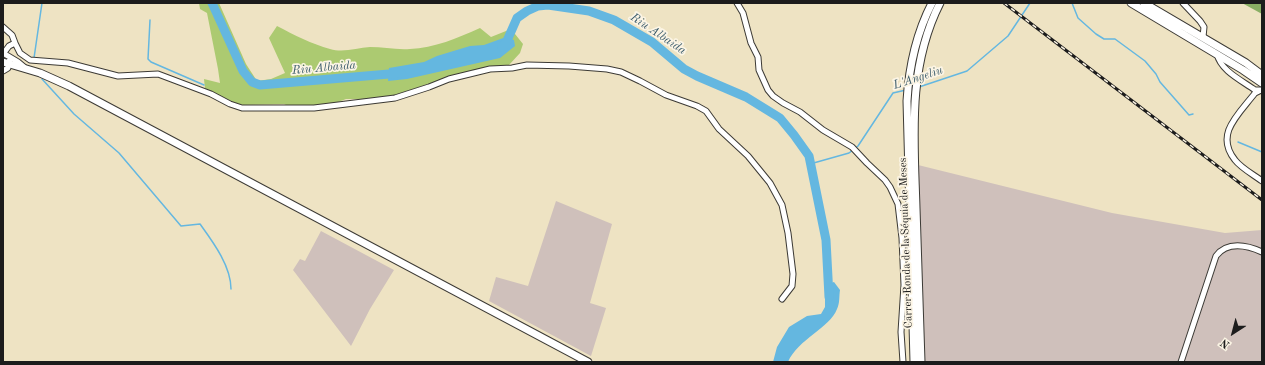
<!DOCTYPE html>
<html>
<head>
<meta charset="utf-8">
<style>
  body { margin:0 }
  #map { position:relative; width:1265px; height:365px; overflow:hidden; background:#eee3c3; font-family:"Old Standard TT",serif }
  canvas { display:block }
  .frame { position:absolute; inset:0; border:4px solid #1c1c1c; pointer-events:none }
  .north { position:absolute; left:1213px; top:313px; width:40px; height:40px; -webkit-text-stroke:3px #fcf5e5; paint-order:stroke; rotate:216deg; font-size:11px; font-weight:700; line-height:16px; text-align:center; color:#1c1c1c }
  .north::after { content:''; display:block; margin:auto; width:14px; height:18px; background:#1c1c1c; clip-path:polygon(50% 0,100% 100%,50% 72%,0 100%) }
</style>
</head>
<body>
<div id="map">
<canvas width="1265" height="365"></canvas>
<div class="frame"></div>
<div class="north">N</div>
</div>
<script>
const ctx = document.querySelector('canvas').getContext('2d');
ctx.lineJoin = 'round';
function fillPath(path, color) {
  ctx.fillStyle = color;
  ctx.fill(path, 'evenodd');
}
function trace(path, color, width, dash) {
  ctx.strokeStyle = color;
  ctx.lineWidth = width;
  ctx.lineCap = dash ? 'butt' : 'round';
  ctx.setLineDash(dash || []);
  ctx.stroke(path);
}
function write(font, color, halo, rows, align = 'center') {
  ctx.font = font + ' "Old Standard TT",serif';
  ctx.lineWidth = 3.5;
  ctx.setLineDash([]);
  ctx.textBaseline = 'middle';
  ctx.strokeStyle = halo;
  ctx.fillStyle = color;
  for (const [text, x, y, turn = 0] of rows) {
    ctx.save();
    ctx.translate(x, y);
    ctx.rotate((+turn || 0) * Math.PI / 180);
    ctx.textAlign = isNaN(turn) ? turn : align;
    if (halo) ctx.strokeText(text, 0, 0);
    ctx.fillText(text, 0, 0);
    ctx.restore();
  }
}
const industrial = new Path2D(`
  M914 164 1112 213 1225 233 1262 230V362H925L916 258Z
  M556 201 612 224 590 303 606 308 591 356 489 301 496 277 528 286Z
  M321 231 394 270 370 309 351 346 293 270 300 259 305 261Z`);
const green = new Path2D(`
  M199 3H219L246 64 257 81 271 79 285 73 269 38 277 26C294 35 312 44 330 49 343 53 357 48 370 47 383 47 396 50 410 49 434 48 458 38 480 28L491 37 511 29 523 44 520 53 509 65 477 70 455 75 392 96 373 99H346L333 104 302 106H288L284 104 243 105 233 102 205 89 204 79 220 83 218 69 207 13 200 9Z`);
const forest = new Path2D(`
  M1242 3H1262V14Z`);
const water = new Path2D(`
  M506 37 514 40 515 46 500 58 407 79 388 81 389 68 424 62 437 56 470 46 484 45Z
  M834 282 840 290C839 296 840 303 837 309 830 328 798 339 788 362H773L777 347 789 327 807 316 821 314 825 307V285Z`);
const stream = new Path2D(`
  M1072 3 1078 18 1096 34 1104 39H1115L1145 61 1156 74 1160 82 1189 115 1193 114
  M150 20 148 59 151 62 204 85
  M34 58 42 3
  M42 79 74 114 119 153 181 226 200 224C213 242 231 266 231 289
  M919 87 967 71 1008 36 1030 3
  M1238 142 1262 152
  M810 164 849 153 858 146 893 93 906 90`);
const river = new Path2D(`
  M212 3 243 71 252 82 260 85 401 73
  M502 47 506 43 517 18 527 11 538 6 548 5 589 11 614 20 652 42 684 69 697 76 746 97 780 118 794 135 809 156 826 240 829 297`);
const street = new Path2D(`
  M737 3 743 13 751 43 758 57 759 70 768 90 773 96 783 103 800 112 823 130 852 147 867 163 885 180 890 187 898 204 902 238 904 285 901 332 903 362
  M1183 3 1200 21 1204 27 1203 37
  M3 27 12 35 15 43 9 46 3 54
  M15 43 20 53 30 60 68 63 118 76 158 74 211 94 230 104 242 108H314L395 98 429 87 449 79 490 69 512 68 527 65 569 66 607 69 621 72 640 81 666 95 697 106 706 111 719 129 748 156 770 183 782 205 788 233 793 274 792 286 782 299
  M3 53 18 62 24 67
  M1217 54C1221 71 1241 80 1255 90H1260
  M3 71 8 68 9 61
  M1261 90 1255 93C1239 114 1214 134 1235 160 1241 168 1254 175 1262 181
  M1181 362 1216 256C1227 241 1247 245 1262 252`);
const secondary = new Path2D(`
  M1131 3 1243 70 1262 83
  M1144 3 1246 63 1262 75
  M3 62 40 73 69 86 588 362
  M914 362 907 101C909 67 916 34 932 3
  M921 362C919 311 918 259 916 208 914 138 907 68 940 3`);
const rail = new Path2D(`
  M1004 3 1262 200`);
const streetNames = [
  ["Carrer Ronda de la Séquia de Meses",906,243,-92]
];
const waterNames = [
  ["Riu Albaida",658,34,34],
  ["Riu Albaida",324,68,-5],
  ["L'Angeliu",918,78,-18]
];
fillPath(industrial, '#cfc0bb');
fillPath(green, '#acca71');
fillPath(forest, '#89ae63');
fillPath(water, '#64b7e0');
trace(stream, '#64b7e0', 1.5);
trace(river, '#64b7e0', 9);
trace(street, '#3c3a35', 7);
trace(secondary, '#3c3a35', 9);
trace(street, '#fff', 5);
trace(secondary, '#fff', 7);
trace(rail, '#1c1c1c', 3);
trace(rail, '#fcf5e5', 1.5, [4.5]);
write('11px', '#1c1c1c', '#fcf5e5', streetNames);
write('italic 12px', '#395a6a', '#fcf5e5', waterNames);
</script>
</body>
</html>
